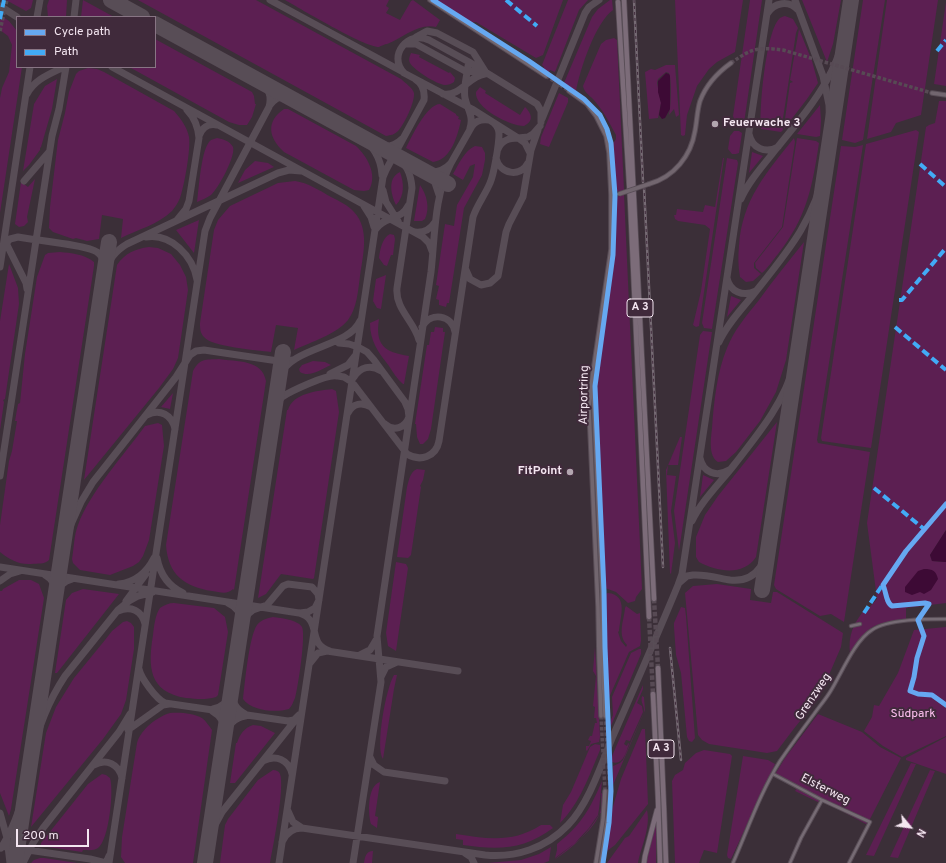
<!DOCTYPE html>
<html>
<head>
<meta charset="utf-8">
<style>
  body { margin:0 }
  #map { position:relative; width:946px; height:863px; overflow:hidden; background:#3b2f38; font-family:Overpass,sans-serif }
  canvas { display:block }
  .legend { position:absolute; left:16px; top:16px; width:140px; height:52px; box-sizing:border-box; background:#402a3b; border:1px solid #887584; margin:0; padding:5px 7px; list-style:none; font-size:12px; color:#f4e6f1 }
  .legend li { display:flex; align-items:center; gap:8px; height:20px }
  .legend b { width:20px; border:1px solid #887584 }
  .north { position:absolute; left:890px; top:807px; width:40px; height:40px; -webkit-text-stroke:3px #402a3b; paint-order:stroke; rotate:119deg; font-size:11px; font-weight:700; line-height:16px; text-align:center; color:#f4e6f1 }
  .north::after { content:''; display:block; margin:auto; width:14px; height:18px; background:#f4e6f1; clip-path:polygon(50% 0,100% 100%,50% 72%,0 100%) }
  .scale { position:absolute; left:16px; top:829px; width:73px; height:18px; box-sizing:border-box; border:2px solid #f4e6f1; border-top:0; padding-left:5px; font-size:12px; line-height:14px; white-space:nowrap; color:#f4e6f1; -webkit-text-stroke:3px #402a3b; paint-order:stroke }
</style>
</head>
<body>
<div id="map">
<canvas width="946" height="863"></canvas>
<ul class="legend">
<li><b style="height:5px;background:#66a8f1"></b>Cycle path</li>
<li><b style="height:5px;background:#42abf6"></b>Path</li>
</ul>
<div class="north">N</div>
<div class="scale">200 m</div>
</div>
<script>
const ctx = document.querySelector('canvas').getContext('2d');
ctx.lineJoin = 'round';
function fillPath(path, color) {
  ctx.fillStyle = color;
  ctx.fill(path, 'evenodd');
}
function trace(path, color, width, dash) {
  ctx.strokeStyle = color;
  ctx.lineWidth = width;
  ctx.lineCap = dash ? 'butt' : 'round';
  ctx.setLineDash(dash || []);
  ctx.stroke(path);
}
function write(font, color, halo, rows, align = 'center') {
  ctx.font = font + ' Overpass,sans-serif';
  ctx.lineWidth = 4;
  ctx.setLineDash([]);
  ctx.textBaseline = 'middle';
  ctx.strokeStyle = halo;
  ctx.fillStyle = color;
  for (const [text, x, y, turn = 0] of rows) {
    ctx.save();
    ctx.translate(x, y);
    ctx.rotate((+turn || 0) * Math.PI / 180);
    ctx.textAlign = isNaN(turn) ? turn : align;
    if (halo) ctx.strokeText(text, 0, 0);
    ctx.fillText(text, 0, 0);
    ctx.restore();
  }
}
const green = new Path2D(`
  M6 0H33L31 8 26 11Z
  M49 0H67L66 17H48L47 6Z
  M83 0 114 17H81Z
  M138 0H256L401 79C405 83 413 88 414 93 415 102 404 125 398 131 394 135 391 135 386 136Z
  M285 0H389L386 6 389 8 386 13 400 20 411 1 413 0 440 20 436 27C418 23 403 38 387 44 385 44 381 46 379 47 364 47 301 9 285 0Z
  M434 0H563L543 55 536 58 476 22 468 23Z
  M568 0H588L579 10 555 72 550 70 548 73 543 69 544 67 542 65Z
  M610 0H612L613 10C595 23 580 70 576 91L564 83 592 17 598 9Z
  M675 0H743L735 52 717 62 709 69 697 86 687 115 685 135 683 136 681 135Z
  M750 0H762L744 123 739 124 735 121 733 116Z
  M802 0H841L833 44 827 62Z
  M863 0H885L863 140 855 143 842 140Z
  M887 0H938L921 115 896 123 891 132 867 139Z
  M946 2V86L934 84Z
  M0 15 9 21 17 31V67H22L0 213V98L2 88 9 72 12 45 8 36 0 30Z
  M785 16 793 19 798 28 796 33 782 125 783 130 781 132 761 129C759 109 766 32 779 19 781 17 782 17 785 16Z
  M799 29 812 61 818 83 807 99 784 129V126L790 83 793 82 790 80Z
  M614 38 617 40 624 190 619 192 615 190 612 145 616 139V135C609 122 603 110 593 99 589 95 584 92 583 86L601 44 606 40Z
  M155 39 252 92 254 96 255 104H256L252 117 247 125H239L229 122 131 68 132 67H155Z
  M411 53 420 55 419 57 449 73 450 72 455 78 454 82C451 84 449 85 445 85 436 84 414 70 410 63 408 59 410 56 411 53Z
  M666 65H675L679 115 676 117 674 109 669 115C671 108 672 80 669 73L666 72 658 79 657 83 661 103 658 118 649 119 645 72 651 69 655 70Z
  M88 68 97 69 104 72 174 111C181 119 187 127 189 137 191 149 184 187 180 198 178 203 175 207 172 211 159 224 137 230 121 238L123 219 102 215 99 239 87 241 76 238 73 239 53 232 49 228 50 207 58 140 65 113 69 92 76 74 79 71Z
  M57 79 52 109 41 147 40 148V150L29 165 23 171 34 104 45 86Z
  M480 87 486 91 485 93 520 115 525 107C532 114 534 121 524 126 510 126 474 108 476 92Z
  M559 93 568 98V102L549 147 540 144 541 137Z
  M939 101H946V530L930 555 932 561 946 562V603L906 608V620C871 624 870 624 850 654 848 635 853 625 864 610H867L877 599 867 523 926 127 929 125 935 123Z
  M440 104 456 114V115L459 117 458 119 461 120C458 135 451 160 433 162L406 148C412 136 427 104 440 104Z
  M820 105 821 121 820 136 816 137 797 134Z
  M284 109H288L356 146C367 156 378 175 369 190L364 191 354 190 284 152C269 138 265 122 284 109Z
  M916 130 919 132 871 448 822 441 821 438 866 144Z
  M734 131H739L742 133 739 153 736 154H732L728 149 730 136Z
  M217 138C223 139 230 141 233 147 236 156 218 189 211 195 207 198 201 200 197 202 199 189 201 147 211 140 213 139 215 139 217 138Z
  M794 138 795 142 782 227 754 263V268L761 274 753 281 746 282 740 277C738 266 738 256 739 246 742 200 766 173 794 138Z
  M797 138 816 141 819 143C812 188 807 217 778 254 773 260 768 268 762 273L756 268 755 263 783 227Z
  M863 145 817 440 818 443 824 444 870 452 844 622 831 614 820 616 776 589 774 585 841 146 855 147Z
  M475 146 482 147 485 153V160L482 175 464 208 449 303H447L446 307 439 305V300L436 299 439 286 436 285 445 224 454 226 457 205 473 177 475 164 470 166 463 180 453 174C459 164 464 151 475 146Z
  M752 152 763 156 749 173Z
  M723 158H724L699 326 696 327 693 325 694 321 701 291 710 229 705 225 678 221 675 219 674 215H676L677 209 703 212 705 205 715 207Z
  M727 158 737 160 738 163 712 329 704 328 702 323Z
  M255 161 268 163 274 167 238 183 245 170Z
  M400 172C404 183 405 196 396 205 391 195 387 178 400 172Z
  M35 179 27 217 28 222 24 226 19 227 15 224 21 182 28 187Z
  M295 181C308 183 319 190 331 197 339 201 348 205 354 212 370 229 363 255 360 276 358 291 357 308 348 320 337 334 311 342 294 350L298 328 276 325 271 352C256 350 212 347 204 337 200 333 200 328 200 323L214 230 218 220 230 206 278 183Z
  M420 185C427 195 430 208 425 219L422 221H414Z
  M624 194 642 589 636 597 635 601 628 603 616 592 605 588 596 387 614 260 616 201 618 196Z
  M199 220 194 253 176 230Z
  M390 234 394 235 395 239 393 255H391L387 266 384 265 379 258C380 250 382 238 390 234Z
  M804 242 786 360 776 392 760 421 736 452 726 461 718 462C708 456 711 438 712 428 714 401 717 372 727 348 734 330 747 315 759 300 773 280 789 261 804 242Z
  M149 247 158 248 171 254 180 265 186 277 188 290 178 358 173 369 159 388 84 480 117 265C125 253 135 249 149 247Z
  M60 252C71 253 84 254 94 262V266L49 560C44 565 38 563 31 564 19 565 9 559 0 552V525L9 461 12 451 17 421H15L18 404 20 403 25 354 37 277 45 255 48 253Z
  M9 264 18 288 19 304 5 399 3 400 4 402 0 430V321Z
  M386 275 381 309 377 308 373 301 376 279Z
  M731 296 741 300 727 317Z
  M379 319C375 345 384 352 409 356L404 384H403C397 379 393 372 389 366 378 352 370 341 370 323Z
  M435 327 443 328V332H445L431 429 428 439 423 444H420L417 437 416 424H415L427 345H429L431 332H434Z
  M703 331 712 332 679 551 674 511 700 335Z
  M219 359C237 362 262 359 266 381L234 590 233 589C227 595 220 592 212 591 185 587 168 575 166 545L193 371C200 358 205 360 219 359Z
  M313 361 325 362 331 365C321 369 310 378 300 372L299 369 302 365Z
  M332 389 336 391 339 412 314 578 313 579 281 574 266 594 258 598 287 410H288C293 393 317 391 332 389Z
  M173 393 170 409 161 407Z
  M592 394 594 454 593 455 591 406Z
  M777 422 756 557C743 577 716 571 699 562L696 557V537L705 515 718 496Z
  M158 423 162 425 164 446 149 540 143 556 139 562 133 566 110 575 80 570 73 563 72 559C74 548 74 535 78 525 90 492 124 455 145 426Z
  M680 437H682L678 465H668L667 475 676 476 671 511 675 543 671 574 670 573 666 470Z
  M593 464 600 562H598Z
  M417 469 425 470 423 480 420 486 421 487 411 555 408 558 397 557 407 487C409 480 410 472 417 469Z
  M703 475 714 480 700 497Z
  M396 562 406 564 408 568 396 651 388 646 386 633Z
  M19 580H31L39 584 44 598 11 809 9 816 0 793V591H2L3 589Z
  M717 584 751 589 750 600 771 603 773 592H777L843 633 841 647 819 698 796 726 780 747 777 751 767 753 709 744 702 740 698 735 685 593 693 586Z
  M83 589 119 594 57 673H55L66 600 72 593Z
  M608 593C629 595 620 618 619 631L618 632 621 641 626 647 627 645C617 635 624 620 625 608L626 606 637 614 640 613 641 641 640 646 629 652 608 700 606 662 605 594Z
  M174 603 214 608 225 617 228 632 218 695 216 697C206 700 197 699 186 698 148 692 148 666 153 635 154 627 155 615 160 608 164 605 169 603 174 603Z
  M681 607 685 608 686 616 695 738 692 742 689 741 687 737 681 673 676 655 674 627V623Z
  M273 617C281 618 298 620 302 627 306 635 298 688 295 698 293 702 292 706 289 709 275 713 252 711 243 699 245 682 249 637 257 625 261 620 267 618 273 617Z
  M127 621 131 623 134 627V649L126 700 121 714 103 739 31 827 46 733 56 707 74 678 105 640 112 631 123 622Z
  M946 627V736L902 757 883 746 864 731 872 717 874 705 879 706 898 673 914 630Z
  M595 647 600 737 599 742 591 744 587 751 586 750V746H589L591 741 588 740 590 736H592L595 723H597L596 718H594L595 707 593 706 596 676 593 671Z
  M639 649H641V654L611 726 610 722 613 715 612 697 631 653Z
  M394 675H397L394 689 383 759C375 747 386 688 394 675Z
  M643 685V689L637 703 642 706 643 712 630 741 626 740 624 744 627 746 628 743 629 744C626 752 623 766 612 762V756Z
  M642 696 644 697 645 710 613 785V766L620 763 623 760 644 712C645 706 640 703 642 696Z
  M170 713C179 712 194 713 202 718 206 721 209 726 212 730L193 863H125L121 857 122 837 137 743C141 729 157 717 170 713Z
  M818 714 862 732 880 747 901 758 868 823 866 824 821 800 818 802 795 791 797 788 774 776 785 758Z
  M253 725 261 726 275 733 235 783H230L236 743H237C240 734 244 728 253 725Z
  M642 729H645L648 804 615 845 607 851 612 810 621 779Z
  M946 737V774L906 760V758Z
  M595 744 600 745V750C589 776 580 803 560 823L563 805 571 792 590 747Z
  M704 750 730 754 732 756 717 853 704 850 699 863H675L672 781 675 775 683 770 685 763 696 753Z
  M743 756 768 760 775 764 731 859 728 858 727 855Z
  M911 763 916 764 874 856 866 855Z
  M273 770C276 770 279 771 280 774 285 788 273 846 270 863H220L225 825 228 819 258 780Z
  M930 770 935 771 898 858 890 857Z
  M102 774 106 775 110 778C114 790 109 840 98 848 94 851 88 850 83 850L82 852 41 846V843L88 784Z
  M602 781 599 809 598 815 589 828 575 843 555 858 557 850V844C582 824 590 809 602 781Z
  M380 782 375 816 378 817 377 828 371 824C368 814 367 786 380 782Z
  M601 793 603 794 602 813H600C588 833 574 847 554 860 569 847 594 832 600 812 602 806 601 799 601 793Z
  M647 810C651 827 641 847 638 863H607L625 838 629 836Z
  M656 824V863H646L647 855Z
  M541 825H550L553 828C524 850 498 850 463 845V840L456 839V834C488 839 513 843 541 825Z
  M551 847 549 861 544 863H488L521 860 539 854Z
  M373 851 372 863H364C365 857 366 851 373 851Z
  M40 858H44L77 863H31L34 860Z`);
const water = new Path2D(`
  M666 73 669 74 670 76V109L665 118 662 119 659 115 661 103 658 92V81Z
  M946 530V562L932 561 930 555Z
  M924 569C933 569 936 571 938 579L931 590 924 594 920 592 912 595 905 592V587L918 571Z`);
const taxiway = new Path2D(`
  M270 0 403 72
  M795 0 823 76 829 105 830 141
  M0 6 17 17
  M767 14C774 2 789 0 798 10
  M37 17 40 0
  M74 17 76 0
  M416 37 427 31 437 33 473 52 485 71
  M405 44H416L465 71 483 72
  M468 66C467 76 463 88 465 98 467 109 474 116 470 128
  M112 67 423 237 429 243 432 251
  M27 94C35 79 50 74 64 67
  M443 94C461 97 468 76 485 74
  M270 105C275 98 281 95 289 97
  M542 119 585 13 589 7 599 0
  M540 126 533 134 528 137 518 138 472 109 404 73C387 55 409 30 429 40L469 62 537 104 541 111V122
  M749 134C752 148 765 154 778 147
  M358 135C372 144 381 158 382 175
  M199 136C202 128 208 123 217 125
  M374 144C384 148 394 147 402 139
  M498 149C502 140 509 138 518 138L525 143 530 153
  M394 155C406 163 411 173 412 188L397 288C395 309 414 321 419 340
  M496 158C500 174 520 178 528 163
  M426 172C436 173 444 171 451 163L472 126C476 120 482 119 489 120
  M426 172 434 180 439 195
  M24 181 49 152
  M383 190 386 202 398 221
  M741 199C749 180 764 165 776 149 817 99 844 68 851 0
  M364 206 371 217 374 227
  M177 220 186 209 189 201 199 138C198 127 195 118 187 110
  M376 229C384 216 402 220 408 206
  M415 232C424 233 430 230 435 222
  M146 237C171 233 193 256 197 280
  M5 238 7 245 26 283 27 289
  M4 246 10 239 18 237C32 240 88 245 97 252 103 256 105 263 104 271
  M0 267 30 67
  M466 270 470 279 481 285 490 283 498 276 506 232 509 224 523 197 531 150 538 130
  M104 273C109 260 115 251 127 244L278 173 289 170 301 171
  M727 278C730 292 743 297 756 291
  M422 327C431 311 452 315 455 332
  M719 342C727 324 741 310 753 295 788 251 813 223 826 166
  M339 343 349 344 358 347 367 352 374 360 405 402 408 409 409 417C405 428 394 432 385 424
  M330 374 348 365 355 356
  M332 375 344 377 352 382 407 454C420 462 436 457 439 441L473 217C477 205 485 195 490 183 494 174 499 144 499 134 499 130 497 126 494 123
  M279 377C291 346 348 348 360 321
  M354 377C360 367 371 364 381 371
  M274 410C276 405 278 401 282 397 291 391 327 374 337 376
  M348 413C353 403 362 402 371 407
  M147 415C160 408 172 415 175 429
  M700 458C703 472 716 478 729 470
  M0 476 52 136 59 109 66 67
  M692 521C702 500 720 483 734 465 759 433 784 403 795 363 799 348 801 333 803 318
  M62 552 72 522 81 502 93 482 176 377 190 355 196 351 204 350 285 362 293 360
  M157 558C160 574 168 586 183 593
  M0 567 299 613C323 620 306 644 330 651
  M45 575C52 579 56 585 55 594
  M0 581 10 574 20 571
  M680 582 687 576 693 575C705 574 718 578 730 580 760 583 767 558 770 535
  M119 584C136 582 147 572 154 558
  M55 596C58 587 63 581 72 579
  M126 601 146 574
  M228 603C237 607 242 615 241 625
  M118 611C131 605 142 611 145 624
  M241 627 248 614 253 610 267 605 283 586 288 584 312 587 318 594 319 600 315 608 308 612 300 613
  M360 655 370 650 376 640
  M310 663 318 653 327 651 458 671
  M139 669C141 678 156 699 165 703L288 721 294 720 299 715
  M381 677 386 667 397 662
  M231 690C232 701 235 709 245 714
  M213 709C222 707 228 702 231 693
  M212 711C221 716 225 723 225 733
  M128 730 163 705 169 704
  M225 735C228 724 235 718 245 716
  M370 757 374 765 384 772 445 781
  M263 761C276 754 289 760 292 774
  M30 762C37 730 47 703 65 676L118 610 129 601 138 596 153 592
  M94 765C106 758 119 764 122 778
  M288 811 293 822 302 828
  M0 813 7 838 10 863
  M282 842C286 833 292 828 302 828L485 855C516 858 546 848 568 825 589 803 601 765 613 736 635 686 657 636 678 585L682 574 769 0
  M208 843 215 825 222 812 297 718
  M0 846 90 859 106 863 109 856
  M1 848C16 825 23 799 29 772
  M21 853 23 811
  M465 853 471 857 474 863
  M15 863 21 854 27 852
  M23 863 33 843 43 828 119 732 130 714
  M109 863 205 231 210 218 269 107C272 96 269 89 260 81
  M279 863 383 177 386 170 424 100C425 91 423 84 415 79
  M353 863 381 682 377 636 431 272C435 236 434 196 451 163`);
const runway = new Path2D(`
  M111 0 142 17
  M155 24 448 184
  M762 590 851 0
  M15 863 109 242
  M205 863 283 352`);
const secondaryTunnel = new Path2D(`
  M0 31 7 0
  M731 63C752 48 758 47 783 50L932 93
  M546 76 569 91
  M601 716 605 791
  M605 716 610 791`);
const highwayTunnel = new Path2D(`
  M654 599 658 668
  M649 617 653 694`);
const street = new Path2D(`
  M851 626 860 624
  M773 774 822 800 870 822 849 863
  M733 863C748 829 760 793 780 761 791 745 802 730 814 714 819 707 825 700 830 692 841 675 854 641 872 630 888 619 926 619 946 619
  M790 863 801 838 822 800`);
const secondary = new Path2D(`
  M430 0 546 76
  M569 91 587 104 596 116 606 136 609 153 611 195V249L591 386 589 409 598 607 599 659 601 716
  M932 93 946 95
  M649 184C674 177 691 156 695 131 697 121 697 111 700 101 706 85 717 73 731 63
  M593 388 602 591V649L605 716
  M596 863 603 820 605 791
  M601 863 609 809 610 791`);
const highway = new Path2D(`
  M624 0 654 599
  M618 2 630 199 649 617
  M658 668 664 809 666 863
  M653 694 658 798 660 863
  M644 863 645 856 657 810`);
const rail = new Path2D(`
  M634 0 643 182
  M644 187 663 567
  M670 648 681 760`);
const secondaryBridge = new Path2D(`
  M619 194 649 184`);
const quiet = new Path2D(`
  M506 0 537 26
  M0 19 4 0
  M937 51 946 40
  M920 164 946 187
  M899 300H902L907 294 946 248
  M895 327 946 370
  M874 488 924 529
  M864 613 883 584`);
const cycleway = new Path2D(`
  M433 0 529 61 584 99 600 115 607 129 611 143 615 195 613 255 595 386 604 591 605 647 611 791 609 823 603 863
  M946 504 906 551 883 585C886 591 886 603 892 606L925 603 929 604 918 620 924 636 917 658 914 677 910 691 918 694 932 695 946 705`);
const markers = [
  [715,124,4,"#b3a6b0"],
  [570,472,4,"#b3a6b0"]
];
const shields = [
  [640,308,26],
  [661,749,26]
];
const shieldNames = [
  ["A 3",640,308],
  ["A 3",661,749]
];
const poiNames = [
  ["Feuerwache 3",723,124],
  ["FitPoint",562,472,"right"]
];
const streetNames = [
  ["Airportring",585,395,-89],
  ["Grenzweg",814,697,-56],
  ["Elsterweg",825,790,27]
];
const parkNames = [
  ["Südpark",913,715]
];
fillPath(green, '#5c1f52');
fillPath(water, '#3d0a35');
trace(taxiway, '#584d56', 7);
trace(runway, '#584d56', 16);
trace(secondaryTunnel, '#574a54', 3.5, [3.5, 2]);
trace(highwayTunnel, '#574a54', 4.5, [4.5, 2]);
trace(street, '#584d56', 4.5);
trace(secondary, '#584d56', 5.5);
trace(highway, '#584d56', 6);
trace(street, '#766b74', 2.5);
trace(secondary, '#72666f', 3.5);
trace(highway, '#7c6c79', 4.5);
trace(rail, '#766b74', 2.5);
trace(rail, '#402a3b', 1, [3]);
trace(secondaryBridge, '#584d56', 5.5, []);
trace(secondaryBridge, '#72666f', 3.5);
trace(quiet, '#42abf6', 4, [8, 4]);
trace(cycleway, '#66a8f1', 5);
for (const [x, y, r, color] of markers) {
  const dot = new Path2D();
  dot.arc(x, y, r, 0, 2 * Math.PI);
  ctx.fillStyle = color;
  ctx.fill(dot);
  trace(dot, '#402a3b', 1.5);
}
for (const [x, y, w] of shields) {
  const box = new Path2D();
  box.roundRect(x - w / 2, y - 9, w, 18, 3);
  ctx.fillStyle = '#402a3b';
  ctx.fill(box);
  trace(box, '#f4e6f1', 1);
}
write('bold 11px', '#f4e6f1', null, shieldNames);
write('bold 12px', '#f4e6f1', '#402a3b', poiNames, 'left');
write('12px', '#f4e6f1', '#402a3b', streetNames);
write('12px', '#fec0f0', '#402a3b', parkNames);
</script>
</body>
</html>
